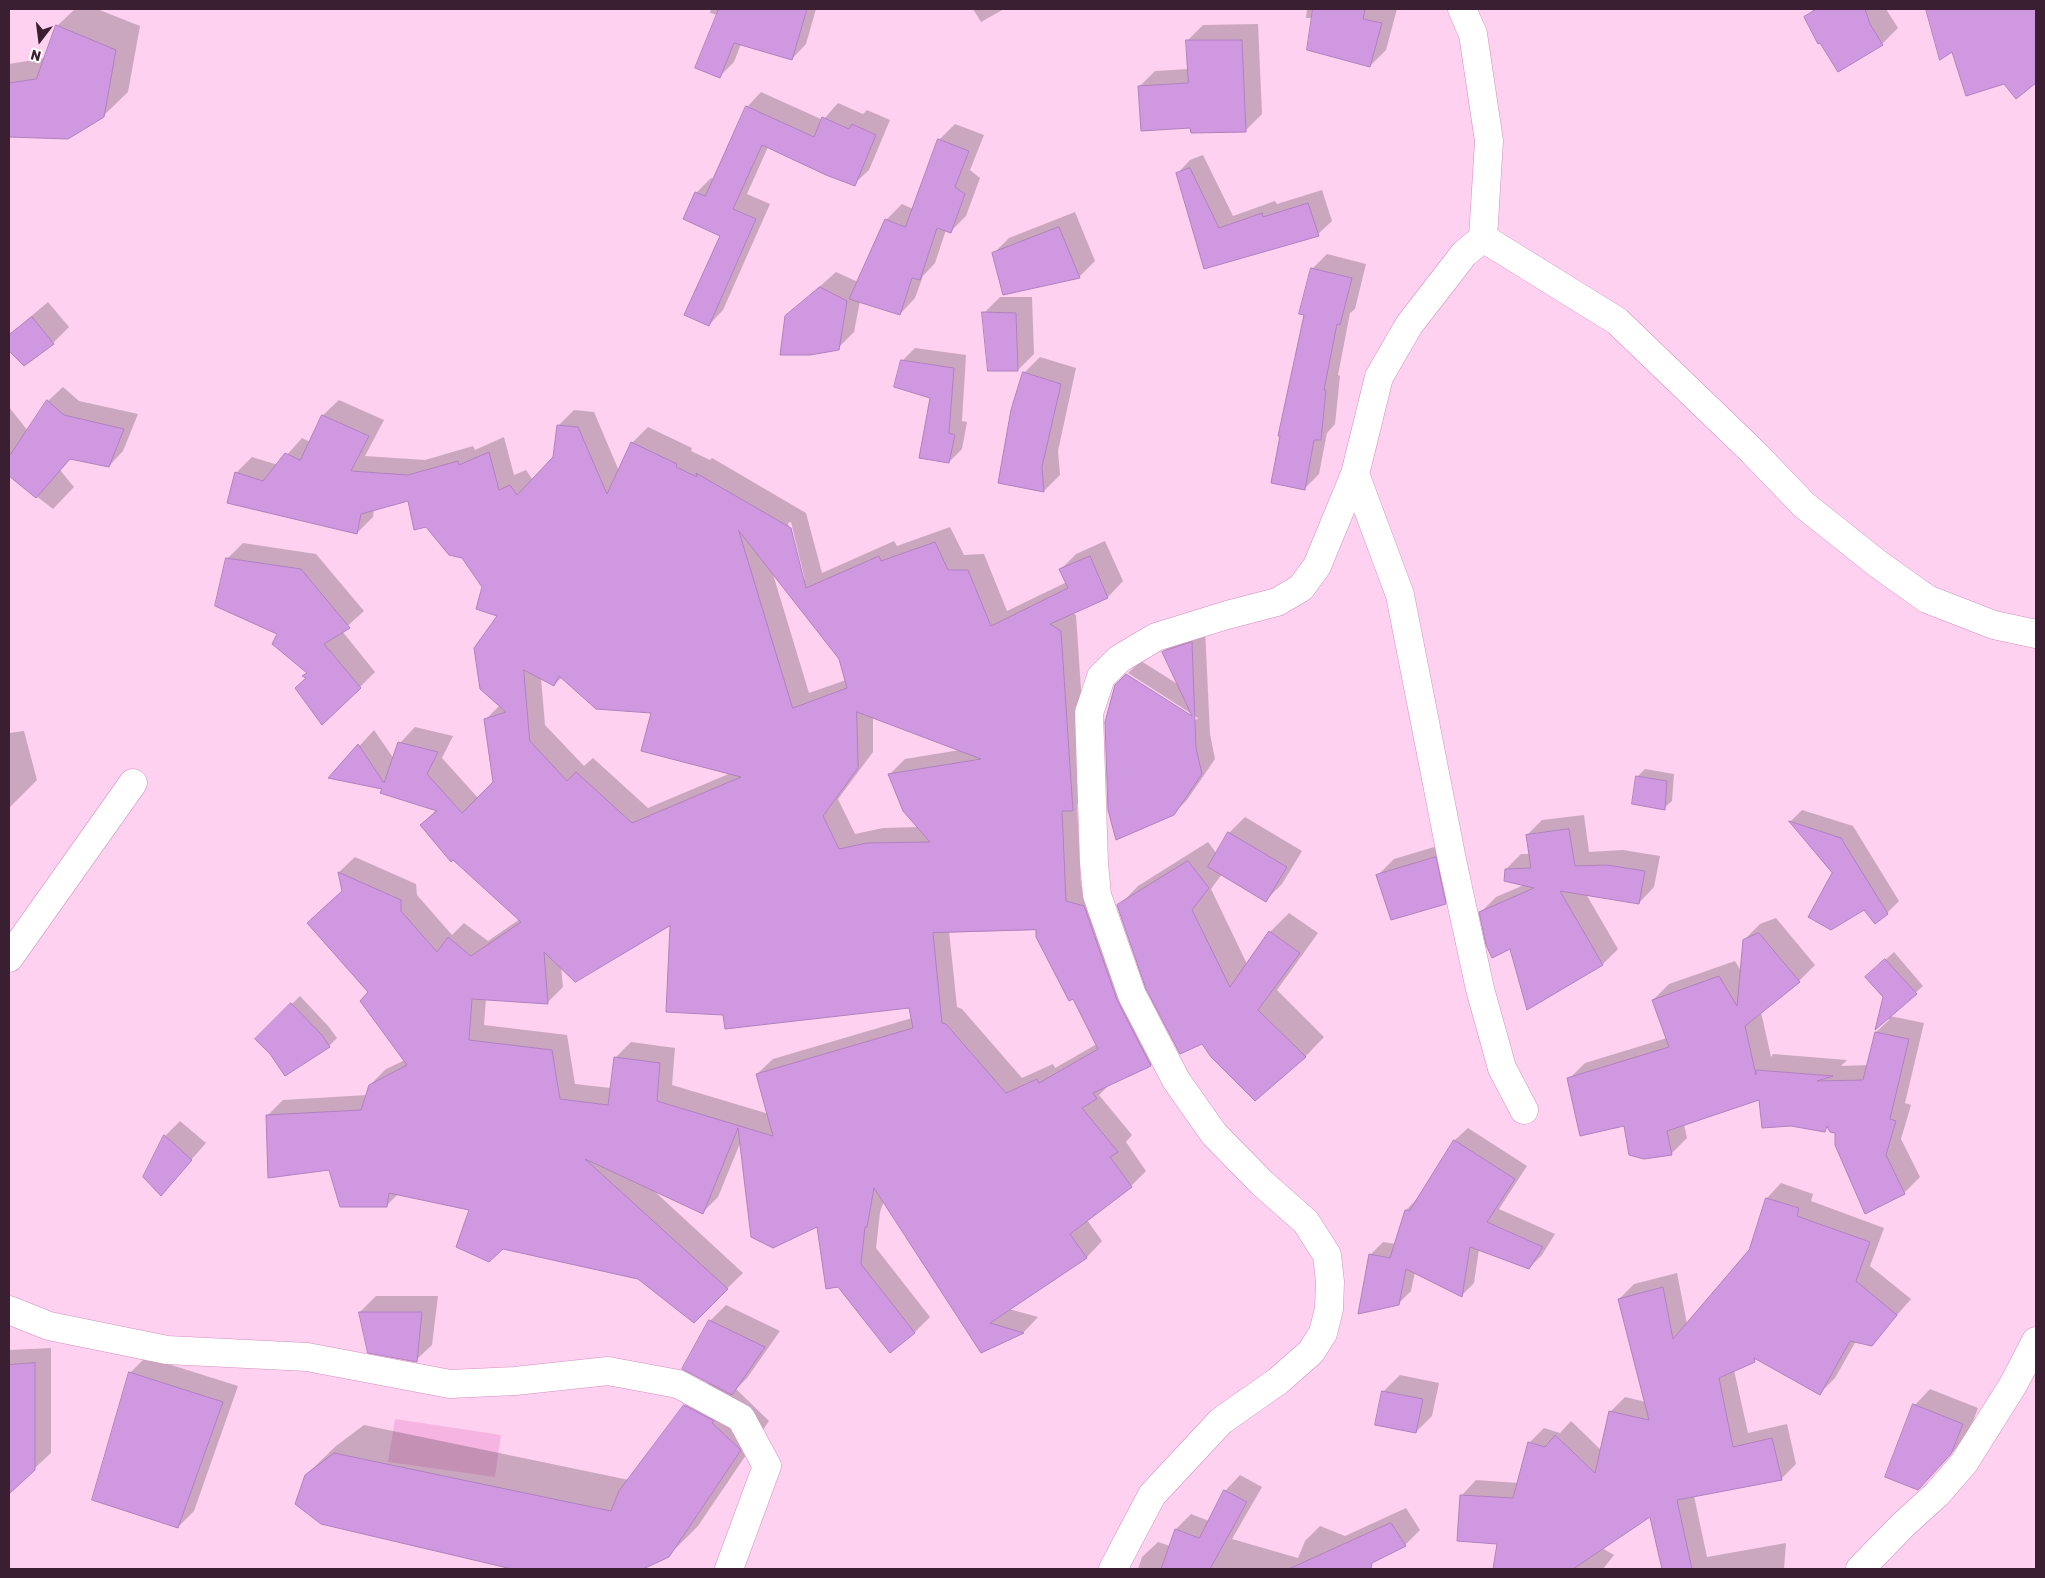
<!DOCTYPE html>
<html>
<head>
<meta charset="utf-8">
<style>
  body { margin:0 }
  #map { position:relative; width:2045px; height:1578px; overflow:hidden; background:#fdd1ef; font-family:Rubik,sans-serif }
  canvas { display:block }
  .frame { position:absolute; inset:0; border:10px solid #3a1f33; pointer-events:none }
  .north { position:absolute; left:15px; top:15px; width:50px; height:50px; -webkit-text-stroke:4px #fff; paint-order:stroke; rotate:195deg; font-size:14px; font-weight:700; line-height:20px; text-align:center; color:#3a1f33 }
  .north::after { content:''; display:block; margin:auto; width:18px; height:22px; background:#3a1f33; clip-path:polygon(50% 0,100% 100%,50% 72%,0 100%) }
</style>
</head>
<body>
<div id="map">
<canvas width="2045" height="1578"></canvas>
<div class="frame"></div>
<div class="north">N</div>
</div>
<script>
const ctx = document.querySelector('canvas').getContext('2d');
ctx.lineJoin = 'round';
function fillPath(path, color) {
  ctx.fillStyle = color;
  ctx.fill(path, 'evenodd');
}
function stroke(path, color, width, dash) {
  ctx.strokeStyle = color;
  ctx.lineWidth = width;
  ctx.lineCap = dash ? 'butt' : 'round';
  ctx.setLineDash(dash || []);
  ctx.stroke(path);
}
const green = new Path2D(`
  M 395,1419 L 501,1435 L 495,1477 L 388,1462 Z`);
const shadow = new Path2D(`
  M 75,9 L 97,9 L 140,26 L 128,92 L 103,116 L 67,138 L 9,136 L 9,64 L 45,58 L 57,26 Z
  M 711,9 L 816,9 L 806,44 L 792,59 L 741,44 L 734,62 L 719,77 L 718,15 L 710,13 Z
  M 973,9 L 1004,9 L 981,22 Z
  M 1307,9 L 1397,9 L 1386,50 L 1370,66 L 1313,18 L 1306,18 Z
  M 1814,9 L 1886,9 L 1898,28 L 1882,44 L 1806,17 Z
  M 1927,9 L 2036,9 L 2036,82 L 2016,97 L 2005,82 L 1953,51 L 1941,58 Z
  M 1258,24 L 1262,114 L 1246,130 L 1192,132 L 1192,127 L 1139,87 L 1155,71 L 1189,69 L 1187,41 L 1203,25 Z
  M 761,92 L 823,120 L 838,103 L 863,114 L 867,110 L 890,120 L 869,170 L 854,184 L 768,147 L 747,194 L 770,204 L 723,310 L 709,325 L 722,235 L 696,193 L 711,178 L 714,179 L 747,107 Z
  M 955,124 L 984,135 L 970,170 L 980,178 L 966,216 L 950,232 L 946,230 L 935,263 L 923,276 L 915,298 L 900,314 L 860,301 L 854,332 L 838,348 L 786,317 L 836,272 L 858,282 L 886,220 L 902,204 L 913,209 L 939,140 Z
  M 1203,155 L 1233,216 L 1275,201 L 1277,204 L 1322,190 L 1332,221 L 1318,234 L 1205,268 L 1177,174 L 1190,160 Z
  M 1075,212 L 1095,261 L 1079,277 L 993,254 L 1009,238 Z
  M 1327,254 L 1366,264 L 1355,309 L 1350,313 L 1338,375 L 1340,376 L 1335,424 L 1327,433 L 1319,474 L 1304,489 L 1305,314 L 1312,269 Z
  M 1000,297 L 1032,297 L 1034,354 L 1018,370 L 984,313 Z
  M 48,302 L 69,327 L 53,343 L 24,364 L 9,349 L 9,335 Z
  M 915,348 L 966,355 L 962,421 L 967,422 L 962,449 L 949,462 L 931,397 L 902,361 Z
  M 1040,357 L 1076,368 L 1058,451 L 1060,475 L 1044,491 L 1024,373 Z
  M 63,387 L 79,401 L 138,414 L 123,451 L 109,466 L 71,458 L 60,470 L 74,487 L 53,509 L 9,475 L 9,407 L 28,431 L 48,401 Z
  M 339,400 L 384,420 L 365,456 L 425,460 L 473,446 L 475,450 L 504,437 L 514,475 L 526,470 L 533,480 L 554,458 L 558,426 L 574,410 L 594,412 L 619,471 L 632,443 L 648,427 L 692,448 L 691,451 L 710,460 L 712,458 L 806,513 L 822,573 L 894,541 L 897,546 L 950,527 L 964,555 L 984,554 L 1007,611 L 1067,582 L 1061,569 L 1076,554 L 1105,541 L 1123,581 L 1108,597 L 1072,613 L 1076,615 L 1088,794 L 1077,804 L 1081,886 L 1100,891 L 1166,1050 L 1151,1065 L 1111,1083 L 1099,1095 L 1132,1135 L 1126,1142 L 1146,1171 L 1131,1186 L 1087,1220 L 1102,1241 L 1087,1257 L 1009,1309 L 1038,1317 L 1024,1332 L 981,1352 L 884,1201 L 880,1212 L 876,1248 L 930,1317 L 914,1333 L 741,1141 L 718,1197 L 702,1213 L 652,1189 L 743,1273 L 694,1321 L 639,1278 L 471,1209 L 398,1194 L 387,1205 L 330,1169 L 267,1116 L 283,1100 L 367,1095 L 370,1085 L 386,1069 L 405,1060 L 369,992 L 343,891 L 339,872 L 355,857 L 416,884 L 417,895 L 452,935 L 464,923 L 488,941 L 520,919 L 421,825 L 436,810 L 383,788 L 330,778 L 374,730 L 394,759 L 400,743 L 415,727 L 453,736 L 442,758 L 479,799 L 494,782 L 485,720 L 500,705 L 499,615 L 483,587 L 462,557 L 409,499 L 374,509 L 373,517 L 357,533 L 236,473 L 252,457 L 278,465 L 302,438 L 310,442 L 323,415 ZM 791,522 L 805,580 L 802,576 L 788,523 ZM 772,571 L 840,659 L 846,680 L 809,693 ZM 562,677 L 653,711 L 731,773 L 648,808 L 593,758 L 584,766 L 545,725 L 541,678 L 554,685 ZM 873,717 L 960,750 L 905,759 L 889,775 L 919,827 L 883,828 L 855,834 L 838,799 L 873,752 ZM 672,924 L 724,1014 L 910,1007 L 912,1018 L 773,1059 L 757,1074 L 769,1114 L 672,1085 L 675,1048 L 631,1042 L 615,1058 L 611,1088 L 575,1084 L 567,1035 L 484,1025 L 486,998 L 547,1003 L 563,987 L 561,967 ZM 1037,929 L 1097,1044 L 1055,1068 L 1053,1064 L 1022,1078 L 962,1009 L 957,1007 L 949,931 Z
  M 243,543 L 316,554 L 364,611 L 342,631 L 375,672 L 360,687 L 307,678 L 308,672 L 227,559 Z
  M 1205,629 L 1210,734 L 1215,759 L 1187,800 L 1173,814 L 1127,675 L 1196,720 L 1198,718 L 1128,673 L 1141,661 L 1179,685 L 1163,652 L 1177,638 Z
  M 24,731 L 37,780 L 9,808 L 9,733 Z
  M 1645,769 L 1674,774 L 1672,801 L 1664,808 L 1638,776 Z
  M 1802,810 L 1853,826 L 1899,901 L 1887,913 L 1834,872 L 1791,821 Z
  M 1584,815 L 1589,852 L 1623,850 L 1660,856 L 1654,887 L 1639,903 L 1586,894 L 1618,949 L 1603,964 L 1528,1008 L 1511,948 L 1481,912 L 1496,897 L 1524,885 L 1506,869 L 1521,854 L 1530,854 L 1527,835 L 1542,820 Z
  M 1245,817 L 1302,851 L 1282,884 L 1266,900 L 1222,874 L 1211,889 L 1247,964 L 1270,932 L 1289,913 L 1318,933 L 1277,990 L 1324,1037 L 1305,1057 L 1119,906 L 1138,886 L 1208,842 L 1217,854 L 1229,833 Z
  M 1451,842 L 1461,887 L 1445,903 L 1378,875 L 1394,859 Z
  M 1776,918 L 1815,965 L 1799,981 L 1761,1012 L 1771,1057 L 1773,1054 L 1847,1060 L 1841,1066 L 1868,1065 L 1876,1032 L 1889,1020 L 1884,997 L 1874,970 L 1894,952 L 1923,986 L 1890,1016 L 1924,1023 L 1905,1103 L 1911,1105 L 1901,1139 L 1920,1177 L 1904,1193 L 1865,1212 L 1836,1132 L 1829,1126 L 1825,1130 L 1760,1099 L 1684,1124 L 1687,1138 L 1671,1154 L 1625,1125 L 1569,1079 L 1585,1063 L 1667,1038 L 1653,1000 L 1669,984 L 1735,961 L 1741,971 L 1744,940 L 1760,924 Z
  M 300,996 L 329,1027 L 337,1038 L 329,1046 L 271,1053 L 257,1039 Z
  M 180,1121 L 206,1143 L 161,1194 L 165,1136 Z
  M 1468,1128 L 1527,1166 L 1499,1209 L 1555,1234 L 1542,1255 L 1529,1268 L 1479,1249 L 1474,1283 L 1461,1296 L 1415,1272 L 1411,1291 L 1398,1304 L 1370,1255 L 1383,1242 L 1396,1244 L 1406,1210 L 1418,1198 L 1455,1140 Z
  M 1781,1183 L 1813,1194 L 1811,1201 L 1884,1228 L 1870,1266 L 1911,1299 L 1871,1345 L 1856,1341 L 1835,1378 L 1820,1393 L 1758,1358 L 1734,1370 L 1748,1433 L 1787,1424 L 1796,1464 L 1781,1479 L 1694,1496 L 1707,1557 L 1786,1543 L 1784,1569 L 1663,1569 L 1650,1511 L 1602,1548 L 1614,1555 L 1603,1569 L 1497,1569 L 1544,1546 L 1462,1495 L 1476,1480 L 1518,1483 L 1529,1443 L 1544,1428 L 1560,1433 L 1571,1421 L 1602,1451 L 1610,1412 L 1625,1397 L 1646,1402 L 1619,1299 L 1634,1284 L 1677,1273 L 1687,1324 L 1750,1250 L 1767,1198 Z
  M 2035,1251 L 2036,1251 L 2036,1325 L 2035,1325 Z
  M 376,1296 L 438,1296 L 432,1345 L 416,1360 L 360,1312 Z
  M 726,1305 L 780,1331 L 747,1378 L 736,1389 L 769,1421 L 698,1526 L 668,1556 L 635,1562 L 628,1569 L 517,1569 L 322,1522 L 306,1475 L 336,1446 L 364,1425 L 629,1480 L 685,1406 L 709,1382 L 710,1321 Z
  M 51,1348 L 51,1453 L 9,1492 L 9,1350 Z
  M 146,1357 L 238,1386 L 194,1511 L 178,1527 L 130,1373 Z
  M 1400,1375 L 1439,1383 L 1432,1416 L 1416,1432 L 1377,1424 L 1384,1391 Z
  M 1930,1389 L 1978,1408 L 1967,1437 L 1934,1472 L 1915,1405 Z
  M 1240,1475 L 1262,1487 L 1232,1539 L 1298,1558 L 1305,1541 L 1320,1526 L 1345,1536 L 1406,1508 L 1420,1530 L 1405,1545 L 1364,1566 L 1363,1569 L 1138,1569 L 1142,1557 L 1158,1542 L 1170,1546 L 1176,1529 L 1191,1514 L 1209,1521 L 1225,1491 Z`);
const building = new Path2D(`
  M 719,9 L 807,9 L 792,60 L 734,43 L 720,78 L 695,68 Z
  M 1313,9 L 1365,9 L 1363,19 L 1382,23 L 1370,67 L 1307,50 Z
  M 1817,9 L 1865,9 L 1870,24 L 1883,45 L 1838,72 L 1820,43 L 1818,44 L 1804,17 Z
  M 1926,9 L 2036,9 L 2036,83 L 2016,99 L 2004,84 L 1966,96 L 1952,52 L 1940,60 Z
  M 56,25 L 116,50 L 104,117 L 68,139 L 9,137 L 9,83 L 36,79 Z
  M 1186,40 L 1242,40 L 1246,132 L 1191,133 L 1190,128 L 1141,131 L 1138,86 L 1188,83 Z
  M 746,106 L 814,137 L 822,117 L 849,129 L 852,124 L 876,135 L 855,186 L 826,175 L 762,145 L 733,209 L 756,219 L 709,326 L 684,315 L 720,236 L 683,219 L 695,192 L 705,196 Z
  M 938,139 L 969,151 L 955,187 L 965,194 L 951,233 L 937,228 L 920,280 L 912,278 L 900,315 L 849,299 L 885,219 L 905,227 Z
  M 1190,168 L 1219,228 L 1262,213 L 1263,217 L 1308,203 L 1319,236 L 1204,269 L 1176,173 Z
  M 1059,227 L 1080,278 L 1003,295 L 992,253 Z
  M 1311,268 L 1352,278 L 1340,325 L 1337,324 L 1324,390 L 1326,390 L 1321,440 L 1314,440 L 1305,490 L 1271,483 L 1280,436 L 1278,436 L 1304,315 L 1299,314 Z
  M 820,287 L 847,301 L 839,350 L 810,355 L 780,355 L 785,316 Z
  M 982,312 L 1016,313 L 1018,371 L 988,371 Z
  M 32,317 L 54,344 L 24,366 L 9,351 L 9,335 Z
  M 901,360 L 954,368 L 949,433 L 955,435 L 949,463 L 919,458 L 930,398 L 894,387 Z
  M 1023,372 L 1061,384 L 1042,467 L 1044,492 L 998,483 L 1011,410 Z
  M 47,400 L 64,415 L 124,429 L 109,467 L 70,459 L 36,498 L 9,476 L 9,457 Z
  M 322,415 L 369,436 L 351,471 L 408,475 L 458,461 L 459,465 L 489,452 L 499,490 L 510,485 L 517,495 L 553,457 L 557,425 L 578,427 L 607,494 L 631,442 L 677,464 L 676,467 L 697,477 L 696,473 L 791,528 L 806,588 L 879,556 L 881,561 L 935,542 L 948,570 L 968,570 L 991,626 L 1068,588 L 1059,569 L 1090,556 L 1108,598 L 1050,624 L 1061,631 L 1073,811 L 1062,811 L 1066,901 L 1084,906 L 1117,1000 L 1151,1066 L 1093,1093 L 1097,1099 L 1082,1108 L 1118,1152 L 1110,1157 L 1132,1187 L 1070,1234 L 1087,1258 L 990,1323 L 1024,1333 L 981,1353 L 874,1188 L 867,1227 L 865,1227 L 861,1264 L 915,1333 L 890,1353 L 838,1287 L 826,1289 L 817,1227 L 773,1248 L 751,1237 L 738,1128 L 703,1214 L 585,1159 L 728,1289 L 694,1323 L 638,1279 L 503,1249 L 489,1262 L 456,1247 L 469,1210 L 389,1193 L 387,1207 L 340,1207 L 329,1170 L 268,1178 L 266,1115 L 361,1110 L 369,1085 L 407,1065 L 360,1001 L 368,992 L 307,923 L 342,891 L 338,872 L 401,900 L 401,911 L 437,952 L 448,937 L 471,956 L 521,922 L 453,860 L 451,862 L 420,825 L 437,811 L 380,793 L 382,789 L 328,778 L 358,744 L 384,783 L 398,742 L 438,752 L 427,774 L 462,813 L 493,782 L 484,719 L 506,712 L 480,689 L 474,648 L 497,616 L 476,609 L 482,587 L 462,558 L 449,555 L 426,527 L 414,530 L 408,501 L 361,514 L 357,534 L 227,503 L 235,472 L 263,481 L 285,453 L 300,460 ZM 739,531 L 839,659 L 847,688 L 793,708 ZM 524,670 L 554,686 L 559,676 L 596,709 L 651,713 L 641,751 L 741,777 L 632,823 L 576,772 L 567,781 L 530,741 ZM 857,712 L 981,759 L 888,774 L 903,811 L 930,842 L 867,843 L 839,849 L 823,816 L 858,768 ZM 670,926 L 666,1012 L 723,1015 L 725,1029 L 909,1008 L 913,1028 L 756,1074 L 773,1136 L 657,1101 L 660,1063 L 614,1057 L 608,1105 L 560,1099 L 552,1050 L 469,1040 L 472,999 L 548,1004 L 544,952 L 575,982 ZM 1036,930 L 1036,937 L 1069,1001 L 1073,999 L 1098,1049 L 1039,1083 L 1037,1079 L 1006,1093 L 946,1024 L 942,1023 L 933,933 Z
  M 226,558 L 301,569 L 350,628 L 324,644 L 361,688 L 322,725 L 295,688 L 306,678 L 302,676 L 307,673 L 272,644 L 277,634 L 215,606 Z
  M 1192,642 L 1196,748 L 1202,774 L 1174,815 L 1116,840 L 1108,810 L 1105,722 L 1115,685 L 1126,674 L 1192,716 L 1162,652 Z
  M 1636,776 L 1667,781 L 1665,810 L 1632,804 Z
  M 1789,821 L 1841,838 L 1888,914 L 1875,924 L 1864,910 L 1831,930 L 1808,917 L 1832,873 Z
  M 1569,829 L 1575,866 L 1607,865 L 1645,871 L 1639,904 L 1560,891 L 1603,965 L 1527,1010 L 1510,949 L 1492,958 L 1486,945 L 1479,912 L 1534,888 L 1504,881 L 1505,869 L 1531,868 L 1526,835 Z
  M 1228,832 L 1287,867 L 1266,902 L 1208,867 Z
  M 1436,857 L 1446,904 L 1391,920 L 1376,875 Z
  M 1188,861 L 1209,888 L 1192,910 L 1230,987 L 1269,931 L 1300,953 L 1258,1010 L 1306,1057 L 1255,1101 L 1211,1057 L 1202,1044 L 1180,1054 L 1146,989 L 1117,905 Z
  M 1759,933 L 1800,982 L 1745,1026 L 1756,1075 L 1756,1070 L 1833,1076 L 1817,1081 L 1863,1080 L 1875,1032 L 1909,1039 L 1890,1119 L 1896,1121 L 1886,1155 L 1905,1194 L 1865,1214 L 1835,1145 L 1835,1133 L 1830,1132 L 1827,1126 L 1825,1132 L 1791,1126 L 1762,1128 L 1759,1100 L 1667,1131 L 1672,1155 L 1644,1159 L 1629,1155 L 1624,1126 L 1580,1136 L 1567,1078 L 1669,1047 L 1652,1000 L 1719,976 L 1737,1006 L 1743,940 Z
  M 1885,959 L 1917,994 L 1875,1030 L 1883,997 L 1865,977 Z
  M 291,1003 L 322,1035 L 330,1047 L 285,1076 L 270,1054 L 255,1039 Z
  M 164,1135 L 192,1160 L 161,1196 L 143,1177 Z
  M 1454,1140 L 1515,1179 L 1487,1222 L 1543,1247 L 1529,1269 L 1470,1247 L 1462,1297 L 1406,1269 L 1399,1305 L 1358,1314 L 1369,1254 L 1390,1258 L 1405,1210 L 1409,1211 Z
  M 1766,1198 L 1799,1208 L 1797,1216 L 1870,1242 L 1856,1281 L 1897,1315 L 1872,1346 L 1850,1341 L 1820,1395 L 1754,1358 L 1755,1362 L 1719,1378 L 1733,1447 L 1772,1438 L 1782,1480 L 1677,1500 L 1692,1569 L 1662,1569 L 1650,1517 L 1573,1569 L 1493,1569 L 1497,1544 L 1457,1541 L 1460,1495 L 1513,1498 L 1528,1442 L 1545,1447 L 1555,1435 L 1595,1473 L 1609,1411 L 1649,1420 L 1618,1299 L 1663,1287 L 1673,1339 L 1749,1250 Z
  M 359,1312 L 422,1312 L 417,1362 L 368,1353 Z
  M 709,1320 L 765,1347 L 732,1395 L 682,1369 Z
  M 35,1363 L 35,1470 L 9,1494 L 9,1365 Z
  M 129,1372 L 223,1402 L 178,1528 L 92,1500 Z
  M 1382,1391 L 1423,1399 L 1416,1433 L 1375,1425 Z
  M 1913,1404 L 1963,1424 L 1951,1454 L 1918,1490 L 1885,1477 Z
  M 684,1405 L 714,1421 L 712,1423 L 741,1450 L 669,1557 L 643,1569 L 512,1569 L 321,1524 L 295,1504 L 305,1475 L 334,1453 L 611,1511 L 619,1491 Z
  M 1224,1490 L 1247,1502 L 1210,1569 L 1161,1569 L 1175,1529 L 1199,1538 Z
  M 1391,1523 L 1406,1546 L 1372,1563 L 1371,1569 L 1289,1569 Z`);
const minor = new Path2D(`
  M 1483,238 L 1617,321 L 1752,451 L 1804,505 L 1878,564 L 1927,599 L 1994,625 L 2036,634
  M 1355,474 L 1400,595 L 1452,860 L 1480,989 L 1502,1068 L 1524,1110
  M 9,958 L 133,783
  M 9,1310 L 49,1326 L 167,1350 L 307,1357 L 450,1384 L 515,1381 L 608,1371 L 678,1384 L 741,1418 L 767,1466 L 729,1569
  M 1113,1569 L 1152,1495 L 1221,1421 L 1278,1381 L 1311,1352 L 1323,1333 L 1329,1309 L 1330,1282 L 1327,1255 L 1306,1222 L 1262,1183 L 1214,1134 L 1176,1080 L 1132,995 L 1097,895 L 1094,863 L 1089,713 L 1101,677 L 1119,659 L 1156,637 L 1227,615 L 1277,602 L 1301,588 L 1317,566 L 1355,474 L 1379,377 L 1409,325 L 1464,254 L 1483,238 L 1489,141 L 1473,34 L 1462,9
  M 1860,1569 L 1904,1524 L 1937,1494 L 1964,1463 L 2013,1385 L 2036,1341`);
fillPath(green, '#f6b4e2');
fillPath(shadow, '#0003');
fillPath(building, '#d198e2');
stroke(building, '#b080be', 1);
stroke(minor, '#d48fbf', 29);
stroke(minor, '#fff', 28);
</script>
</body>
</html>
